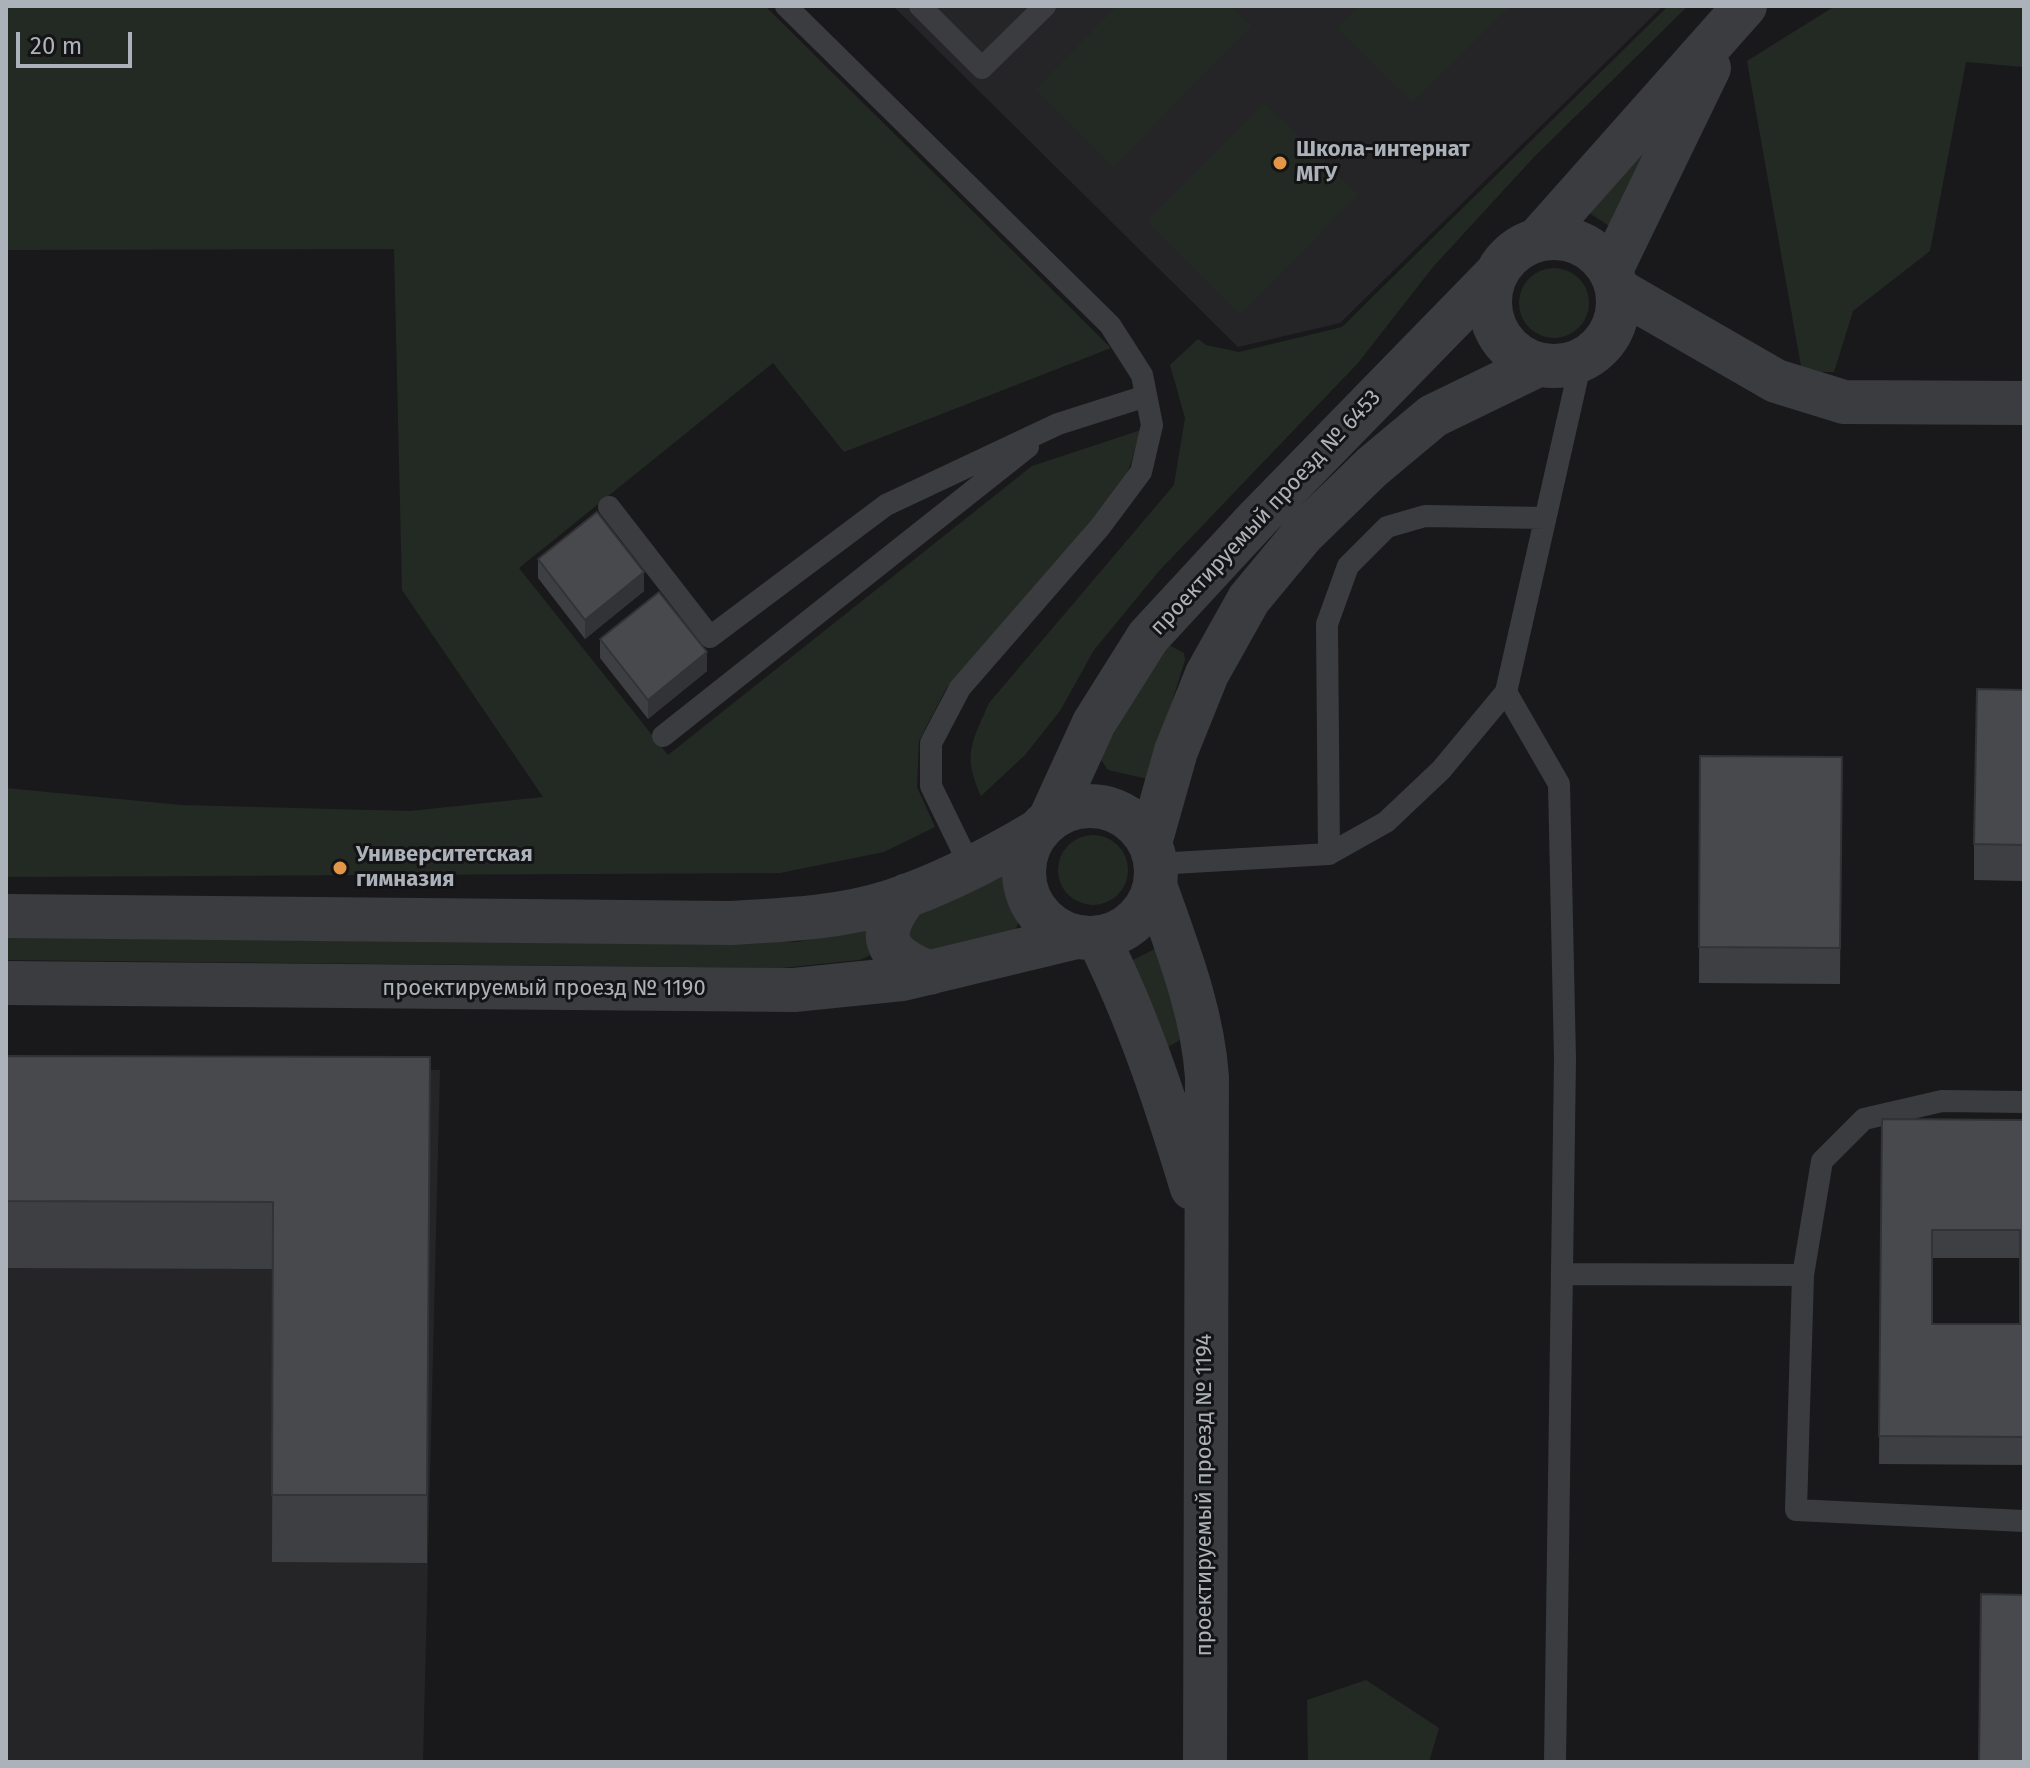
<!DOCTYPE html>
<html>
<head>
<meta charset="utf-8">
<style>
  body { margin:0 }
  #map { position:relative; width:2030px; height:1768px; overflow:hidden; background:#19191b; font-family:"Fira Sans",sans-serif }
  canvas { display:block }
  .frame { position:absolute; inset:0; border:8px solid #acb2b9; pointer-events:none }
  .scale { position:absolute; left:16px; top:32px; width:116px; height:36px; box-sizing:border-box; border:4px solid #acb2b9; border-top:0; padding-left:10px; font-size:24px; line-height:28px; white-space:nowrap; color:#acb2b9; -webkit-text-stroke:6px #141416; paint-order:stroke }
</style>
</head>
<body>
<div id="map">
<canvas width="2030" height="1768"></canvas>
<div class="frame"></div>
<div class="scale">20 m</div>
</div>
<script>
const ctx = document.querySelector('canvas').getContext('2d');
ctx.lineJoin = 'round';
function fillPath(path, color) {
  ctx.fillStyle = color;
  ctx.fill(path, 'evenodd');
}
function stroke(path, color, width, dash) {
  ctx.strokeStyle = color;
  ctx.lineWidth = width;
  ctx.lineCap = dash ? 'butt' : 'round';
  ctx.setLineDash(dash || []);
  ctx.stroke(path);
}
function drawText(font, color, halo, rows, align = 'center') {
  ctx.font = font + ' "Fira Sans",sans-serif';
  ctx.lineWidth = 6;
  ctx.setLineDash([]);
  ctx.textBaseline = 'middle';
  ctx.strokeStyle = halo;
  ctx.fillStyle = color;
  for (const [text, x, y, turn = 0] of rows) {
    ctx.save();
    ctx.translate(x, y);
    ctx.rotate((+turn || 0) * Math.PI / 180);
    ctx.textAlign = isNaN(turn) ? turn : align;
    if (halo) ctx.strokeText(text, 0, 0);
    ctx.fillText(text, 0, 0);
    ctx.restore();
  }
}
const built = new Path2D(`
  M 893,6 L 1663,6 L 1340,323 L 1238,347 Z
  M 6,1070 L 440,1070 L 423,1762 L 6,1762 Z`);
const green = new Path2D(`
  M 6,6 L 765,6 L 1111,348 L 844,452 L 773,363 L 519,568 L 668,755 L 1032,466 L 1141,430 L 1128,472 L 1090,525 L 946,689 L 919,741 L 917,787 L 935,827 L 884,852 L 780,873 L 6,877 L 6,788 L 181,805 L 410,811 L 543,797 L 402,590 L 394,249 L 6,250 Z
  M 1117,6 L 1230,6 L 1251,26 L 1113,167 L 1035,90 Z
  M 1359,6 L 1510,6 L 1413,102 L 1337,28 Z
  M 1668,6 L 1688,6 L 1535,156 L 1433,267 L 1358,363 L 1159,571 L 1094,650 L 1060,711 L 1025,755 L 981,796 C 962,755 972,742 989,703 L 1174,485 L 1185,418 L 1170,365 L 1198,339 L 1206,345 L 1239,352 L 1342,327 Z
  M 1835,6 L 2024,6 L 2024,67 L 1966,62 L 1930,251 L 1853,311 L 1834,372 L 1802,372 L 1747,61 Z
  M 1264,103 L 1358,195 L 1240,314 L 1147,221 Z
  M 1655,141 L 1609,226 L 1588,212 Z
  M1519 303a35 35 0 1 1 70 0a35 35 0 1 1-70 0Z
  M 1169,645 L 1184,653 L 1185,660 L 1148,779 L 1108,770 L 1101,760 L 1105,749 L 1149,669 Z
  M1058 870a35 35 0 1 1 70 0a35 35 0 1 1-70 0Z
  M 998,872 L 1005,878 L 1020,920 L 1015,930 L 948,954 L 909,950 L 910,914 Z
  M 857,930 L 866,930 L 873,948 L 869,956 L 859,960 L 781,968 L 6,960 L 6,935 L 797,942 Z
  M 1155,949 L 1162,950 L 1180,1040 L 1168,1047 L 1129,962 Z
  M 1366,1680 L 1439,1728 L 1429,1762 L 1308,1762 L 1307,1700 Z`);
const lane = new Path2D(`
  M 786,6 L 1110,325 L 1142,375 L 1152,425 L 1141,472 L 1100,527 L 960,688 L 931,743 L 931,786 L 971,868
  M 920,6 L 982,68 L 1045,6
  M 609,507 L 710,637 L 886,505 L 1058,424 L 1146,396
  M 1506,692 L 1559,784 L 1565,1059 L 1555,1762
  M 663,736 L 1028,447
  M 1329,854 L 1327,624 L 1348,566 L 1387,527 L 1425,516 L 1545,518
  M 1156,864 L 1329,854 L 1386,822 L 1441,770 L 1506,692 L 1581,361
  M 2024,1102 L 1942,1101 L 1864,1119 L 1822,1161 L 1803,1275 L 1796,1510 L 2024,1521
  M 1562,1274 L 1803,1275`);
const street = new Path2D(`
  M1490 302a64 64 0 1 1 128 0a64 64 0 1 1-128 0Z
  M 1539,238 L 1745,6
  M 1611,270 L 1709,68
  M 1618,290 L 1776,381 L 1844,402 L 2024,403
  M1024 872a66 66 0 1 1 132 0a66 66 0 1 1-132 0Z
  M 1050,819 L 1094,723 L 1148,637 L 1258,518 L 1495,275
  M 1150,843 L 1176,751 L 1207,674 L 1249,599 L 1303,534 L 1372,467 L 1433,416 L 1538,365
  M 1155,885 C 1177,948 1202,1009 1207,1077 L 1205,1762
  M 907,895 C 875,935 883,955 930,973
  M 6,916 L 731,923 C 783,920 839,918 889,902 C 942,885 991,859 1038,831
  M 1098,938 C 1138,1017 1166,1103 1192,1188
  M 6,983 L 794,990 L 902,979 L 1076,937`);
const wall = new Path2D(`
  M 538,559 L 644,591 L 585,639 L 538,578 Z
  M 600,639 L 707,671 L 648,719 L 600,658 Z
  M 2024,690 L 2024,881 L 1974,880 L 1974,844 Z
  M 1700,756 L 1842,757 L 1840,984 L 1699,983 Z
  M 6,1056 L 430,1057 L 427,1563 L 272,1562 L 273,1269 L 6,1268 Z
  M 1882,1119 L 2024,1120 L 2024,1465 L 1879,1464 ZM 1932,1258 L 2020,1258 L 2020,1324 L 1932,1324 Z`);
const shadedWall = new Path2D(`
  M 644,572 L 644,591 L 585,639 L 585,620 Z
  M 707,652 L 707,671 L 648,719 L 648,700 Z`);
const building = new Path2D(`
  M 597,512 L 644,572 L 585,620 L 538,559 Z
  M 659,592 L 707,652 L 648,700 L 600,639 Z
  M 1977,689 L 2024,690 L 2024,845 L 1974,844 Z
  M 1700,756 L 1842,757 L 1840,948 L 1699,947 Z
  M 6,1056 L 430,1057 L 427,1495 L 272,1495 L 273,1202 L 6,1201 Z
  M 1882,1119 L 2024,1120 L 2024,1437 L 1879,1436 ZM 1932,1230 L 2020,1230 L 2020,1324 L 1932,1324 Z
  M 1981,1594 L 2024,1595 L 2024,1762 L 1979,1762 Z`);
const markers = [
  [1280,163,8,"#e39648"],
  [340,868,8,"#e39648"]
];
const poiNames = [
  ["Школа-интернат",1296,150],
  ["МГУ",1296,175],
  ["Университетская",356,855],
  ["гимназия",356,880]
];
const streetNames = [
  ["проектируемый проезд № 6453",1266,513,-47],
  ["проектируемый проезд № 1190",544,989],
  ["проектируемый проезд № 1194",1205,1495,-90]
];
fillPath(built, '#252527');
fillPath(green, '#232a23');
stroke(lane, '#3a3c3f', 22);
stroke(street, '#3a3c3f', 44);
fillPath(wall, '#3e3f42');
fillPath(shadedWall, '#323336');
fillPath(building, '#48494d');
stroke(building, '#323336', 2);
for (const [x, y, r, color] of markers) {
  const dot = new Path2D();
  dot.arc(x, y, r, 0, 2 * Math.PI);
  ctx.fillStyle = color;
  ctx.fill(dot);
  stroke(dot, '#141416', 3);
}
drawText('bold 22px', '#acb2b9', '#141416', poiNames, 'left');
drawText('22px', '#acb2b9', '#141416', streetNames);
</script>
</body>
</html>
